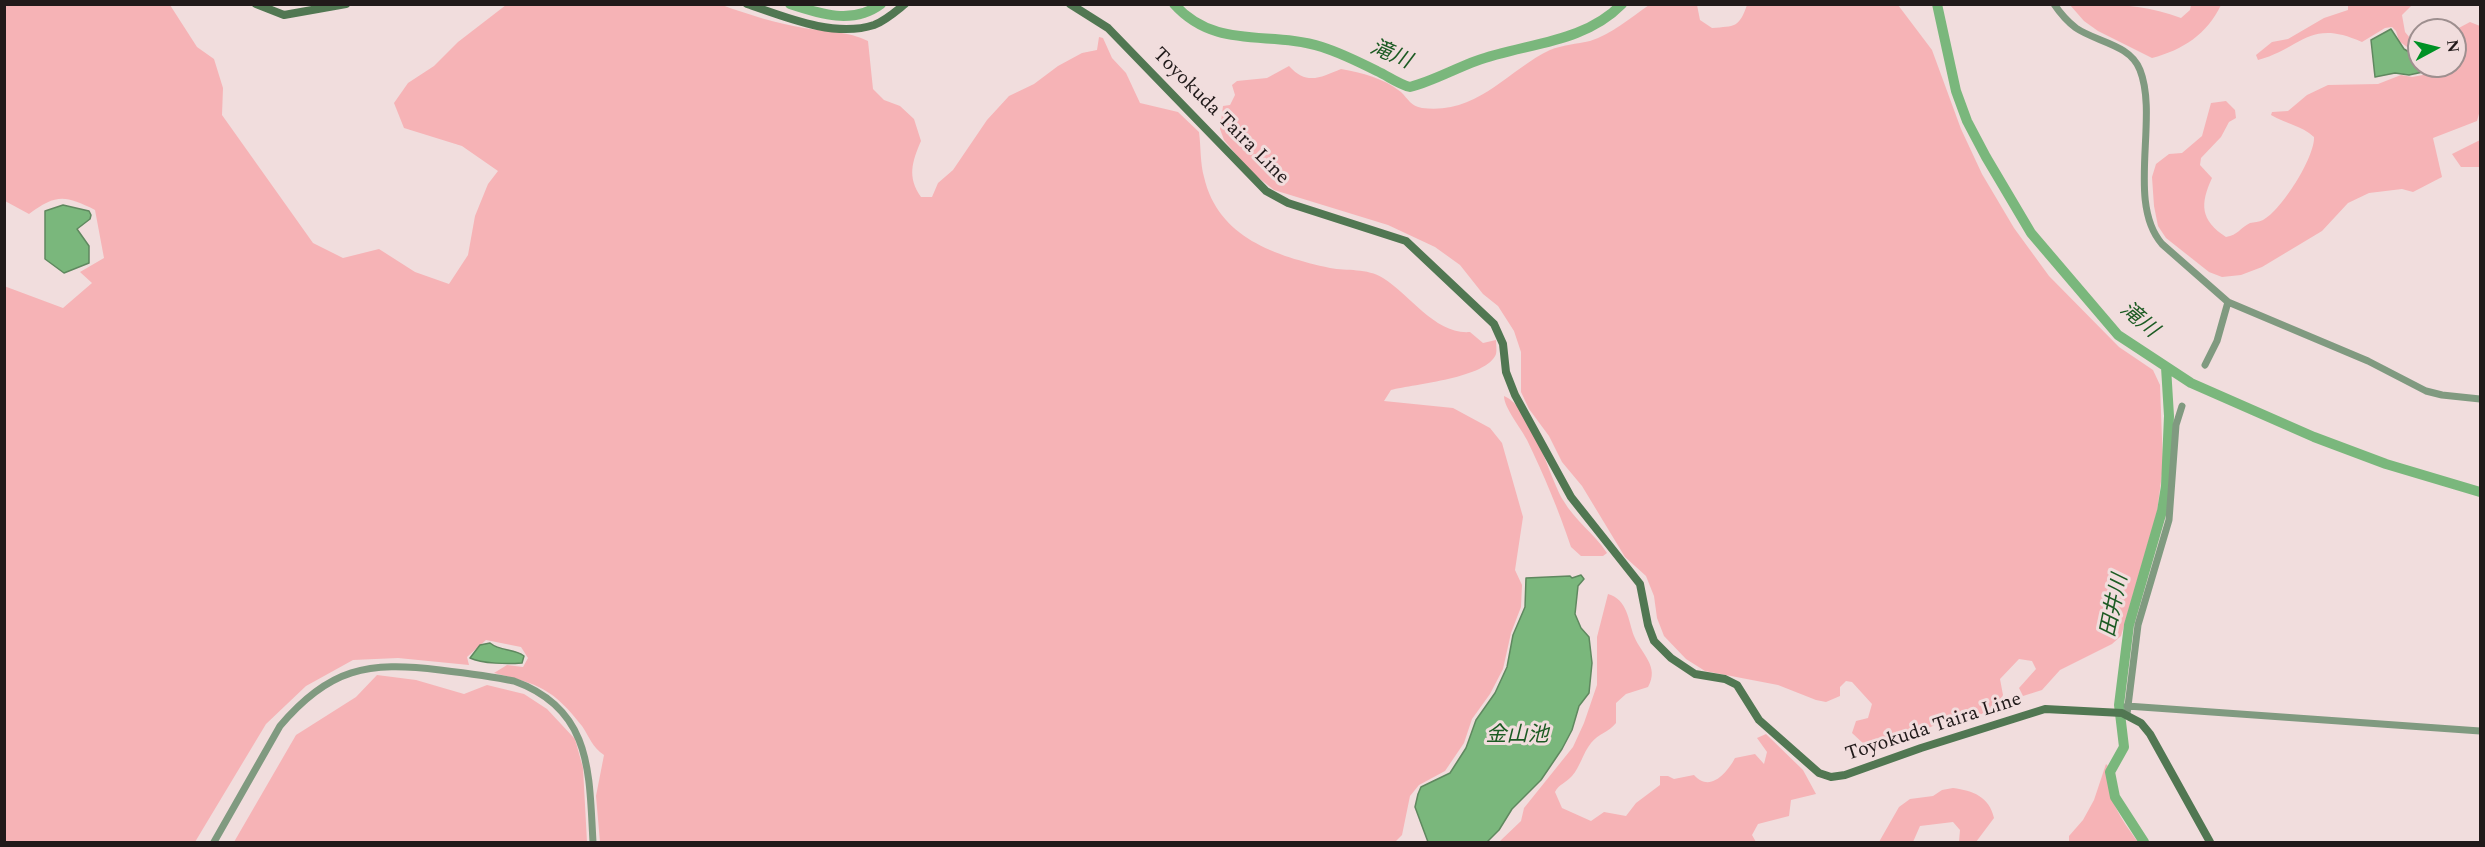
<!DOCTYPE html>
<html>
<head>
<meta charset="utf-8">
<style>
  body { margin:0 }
  #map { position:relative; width:2485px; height:847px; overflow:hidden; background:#f1dddd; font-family:Spectral,serif }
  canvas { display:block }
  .frame { position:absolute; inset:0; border:6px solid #211a1a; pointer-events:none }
  .north { position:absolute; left:2407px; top:18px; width:60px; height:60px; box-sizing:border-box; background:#f1dddd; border:2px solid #9e8f8f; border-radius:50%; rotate:83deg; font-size:16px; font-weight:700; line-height:24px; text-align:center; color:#211a1a }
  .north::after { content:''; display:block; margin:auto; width:21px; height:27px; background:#009125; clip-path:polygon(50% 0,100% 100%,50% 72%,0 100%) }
</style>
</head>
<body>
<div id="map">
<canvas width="2485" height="847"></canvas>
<div class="frame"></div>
<div class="north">N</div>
</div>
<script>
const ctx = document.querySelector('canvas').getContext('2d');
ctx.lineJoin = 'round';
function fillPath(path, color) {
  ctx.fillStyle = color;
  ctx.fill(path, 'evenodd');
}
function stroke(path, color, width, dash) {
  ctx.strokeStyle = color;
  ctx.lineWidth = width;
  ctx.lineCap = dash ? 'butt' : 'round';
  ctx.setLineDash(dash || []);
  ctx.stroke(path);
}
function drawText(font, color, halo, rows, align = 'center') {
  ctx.font = font + ' Spectral,"Noto Sans JP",serif';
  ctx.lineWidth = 6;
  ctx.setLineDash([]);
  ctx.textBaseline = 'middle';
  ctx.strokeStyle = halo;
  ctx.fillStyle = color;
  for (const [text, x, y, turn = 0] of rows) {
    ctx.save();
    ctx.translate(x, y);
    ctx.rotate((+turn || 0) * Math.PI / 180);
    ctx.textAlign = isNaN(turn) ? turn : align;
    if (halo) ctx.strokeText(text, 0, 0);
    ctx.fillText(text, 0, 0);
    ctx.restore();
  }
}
const green = new Path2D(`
  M 5,5 L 170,5 L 197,47 L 214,59 L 223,88 L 222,115 L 313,243 L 343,258 L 379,249 L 415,272 L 449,284 L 468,255 L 475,216 L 488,184 L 498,171 L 462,146 L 404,128 L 394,103 L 408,83 L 434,66 L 458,42 L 506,5 L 722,5 C 749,15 776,23 804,28 C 826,32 848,31 868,41 L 873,89 L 884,100 L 900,106 L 914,119 L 921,141 C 912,162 907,177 921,197 L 932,197 L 938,183 L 953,170 L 987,120 L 1009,96 L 1034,84 L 1058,66 L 1082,53 L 1097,50 L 1099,37 L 1103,38 L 1112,58 L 1126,73 L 1140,103 L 1178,112 L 1199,132 C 1201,147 1200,163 1204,177 C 1218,238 1276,256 1330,268 C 1347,271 1367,268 1383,278 C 1410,295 1436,335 1470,332 L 1483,343 L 1496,340 C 1496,344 1497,350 1496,354 C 1487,378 1415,384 1391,390 L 1384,401 L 1453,408 L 1490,428 L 1502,443 L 1523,517 L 1515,570 L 1522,585 L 1521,607 L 1511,633 L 1503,669 L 1490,694 L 1472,719 L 1464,743 L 1445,771 L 1419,785 L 1410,796 L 1402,835 L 1395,842 L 600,842 L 596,796 L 604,755 C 592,747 590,738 582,726 C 553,689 539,684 494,673 L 507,665 L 523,667 L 528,658 L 521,647 L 486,640 L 467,657 L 469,665 L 398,658 L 353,660 L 306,686 L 266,724 L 195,842 L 5,842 L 4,286 L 63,308 L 92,283 L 80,272 L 104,258 L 95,210 C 65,195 56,194 29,214 L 5,201 Z
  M 1649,5 L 1697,5 L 1700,20 L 1712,28 C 1735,26 1739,28 1747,5 L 1898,5 L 1932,50 L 1961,129 L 1982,174 L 2014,228 L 2049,276 L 2119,347 L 2153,370 L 2160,385 L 2163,466 L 2157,512 L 2121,636 L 2112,644 L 2060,670 L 2042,690 L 2023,696 L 2019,688 L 2036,669 L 2032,661 L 2019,659 L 2000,679 L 2003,695 L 1999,703 L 1980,715 L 1937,724 L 1890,746 L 1865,745 L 1852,733 L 1856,721 L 1868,718 L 1872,704 L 1852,682 L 1846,681 L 1840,687 L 1840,696 L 1826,702 L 1816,700 L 1778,685 L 1705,671 L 1686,659 L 1664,636 L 1657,618 L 1654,596 L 1646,576 L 1625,557 L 1582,486 L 1562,462 L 1549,436 L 1529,409 L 1521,392 L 1521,352 L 1514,331 L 1498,306 L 1483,294 L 1460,265 L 1435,247 L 1388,225 L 1274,190 L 1250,171 L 1224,140 L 1220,129 L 1223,106 L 1230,105 L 1235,95 L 1232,85 L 1237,81 L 1267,78 L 1289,66 C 1307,86 1321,77 1341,69 C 1362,73 1384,78 1401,92 C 1408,99 1411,106 1422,108 C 1478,115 1506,71 1550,50 C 1562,45 1577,44 1590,41 C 1612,34 1630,18 1649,5 Z
  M 2070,5 C 2109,4 2144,4 2181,18 L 2190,10 L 2191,5 L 2221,5 C 2207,34 2183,50 2152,58 L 2098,31 L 2084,21 Z
  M 2348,5 L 2412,5 L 2402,15 L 2405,32 L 2410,38 L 2419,38 L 2419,56 L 2399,41 L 2396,31 L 2392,27 L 2385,28 L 2362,42 C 2309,18 2302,48 2258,60 L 2256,55 L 2272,42 L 2288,39 L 2324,18 L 2348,10 Z
  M 2470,22 L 2480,26 L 2480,110 L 2477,121 L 2433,138 L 2442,177 L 2413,192 L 2402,189 L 2369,193 L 2348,203 L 2322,231 L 2262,267 L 2241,275 L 2222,277 L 2209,272 L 2166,238 L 2158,226 L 2154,206 L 2152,177 L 2156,164 L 2169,154 L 2182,153 L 2202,136 L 2211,103 L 2226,101 L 2235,110 L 2236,118 L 2229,122 L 2221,137 L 2201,158 L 2200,165 L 2212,178 C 2200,204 2200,220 2226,237 C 2238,235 2240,228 2250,223 C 2254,222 2259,222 2263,220 C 2281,211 2315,157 2314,137 C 2301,125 2286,124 2271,115 L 2272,112 L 2288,111 L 2307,95 L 2328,85 L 2378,84 L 2401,75 L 2412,77 L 2434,73 L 2441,66 L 2455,66 L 2455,30 Z
  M 2480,140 L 2480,167 L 2461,167 L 2452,154 Z
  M 1504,396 C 1532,408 1548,474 1563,500 C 1575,521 1594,533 1607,553 L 1603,556 L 1581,556 L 1571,547 C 1559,511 1544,475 1527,440 C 1521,428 1504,408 1504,396 Z
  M 1608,594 C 1628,600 1628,620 1634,636 C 1641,654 1660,666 1648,687 L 1626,694 L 1616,703 L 1616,723 C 1609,732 1598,734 1591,743 C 1583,753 1580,767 1572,776 C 1566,783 1559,784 1555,792 L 1562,808 L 1591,821 L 1604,812 L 1626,816 L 1636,803 L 1660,785 L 1660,776 L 1668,776 L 1674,779 L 1694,775 C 1710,793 1727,773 1735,758 L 1755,754 L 1764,764 L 1767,752 L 1757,738 L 1766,734 L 1803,770 L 1816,794 L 1791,800 L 1789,816 L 1758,824 L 1752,835 L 1756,842 L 1499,842 L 1521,821 L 1524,808 L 1573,747 L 1584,723 L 1597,685 L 1597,637 Z
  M 377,675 L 416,680 L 464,694 L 487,685 L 524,694 L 547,709 L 575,739 L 583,768 L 587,842 L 234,842 L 296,735 L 356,697 Z
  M 2106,764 L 2108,766 C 2105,796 2121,819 2138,842 L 2069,842 L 2069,836 L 2083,820 L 2094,800 Z
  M 1953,788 C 1973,791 1989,796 1994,818 L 1976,842 L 1959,842 L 1960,830 L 1953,822 L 1920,826 L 1913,842 L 1879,842 L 1899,807 L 1910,799 L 1933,796 L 1942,790 Z`);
const water = new Path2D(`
  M 2391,29 L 2404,49 L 2419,58 L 2419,66 L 2439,66 L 2437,69 L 2409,75 L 2395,73 L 2375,77 L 2371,40 Z
  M 63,205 L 89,211 L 91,215 L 90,219 L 77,229 L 89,246 L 89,263 L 64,273 L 45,259 L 45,211 Z
  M 1581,575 L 1584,579 L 1578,586 L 1575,614 L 1581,628 L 1589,637 L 1592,663 L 1589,693 L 1579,706 L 1572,730 L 1562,749 L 1541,780 L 1512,809 L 1499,830 L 1487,842 L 1428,842 L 1415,807 L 1418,794 L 1421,787 L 1450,773 L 1466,748 L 1476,720 L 1495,693 L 1507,667 L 1513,635 L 1525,607 L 1526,578 L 1570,576 L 1572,578 Z
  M 490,643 C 501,652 514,648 524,656 L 522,663 C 509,664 482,664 470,658 L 480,645 Z`);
const river = new Path2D(`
  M 790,4 C 820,14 853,25 881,4
  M 1174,4 C 1216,51 1270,30 1322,47 C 1341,53 1359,62 1377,71 C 1388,76 1398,84 1410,87 C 1433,81 1454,69 1476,61 C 1525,43 1583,44 1622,4
  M 1937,4 L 1956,91 L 1967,121 L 1986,157 L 2031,233 L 2118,335 L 2191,383 L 2314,437 L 2386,464 L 2480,492
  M 2144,842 L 2115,797 L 2110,772 L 2124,747 L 2119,705 L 2129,625 L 2162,511 L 2166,486 L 2169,416 L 2166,367`);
const tertiary = new Path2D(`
  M 2054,4 C 2060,13 2068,22 2076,28 C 2096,42 2130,44 2140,70 C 2159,118 2126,203 2162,244 L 2228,302 L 2368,361 L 2426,391 L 2442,395 L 2480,399
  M 2205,365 L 2217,341 L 2228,302
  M 2127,706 L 2480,731
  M 2127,714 L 2138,625 L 2169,520 L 2176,425 L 2182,406
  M 214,842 L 280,726 C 329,668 368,661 440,670 C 465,673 489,676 514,681 C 592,709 589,772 593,842`);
const secondary = new Path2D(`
  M 256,4 L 284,15 L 346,4
  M 747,4 C 785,17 834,38 874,25 C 885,21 895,12 905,4
  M 1070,4 L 1108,28 L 1266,191 L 1288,203 L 1406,241 L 1494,324 L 1503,344 L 1506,372 L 1515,395 L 1571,497 L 1640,584 L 1648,625 L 1654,641 L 1671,658 L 1695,674 L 1725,679 L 1737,685 L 1759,720 L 1819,773 L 1831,777 L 1845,775 L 1921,748 L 2045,709 L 2122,713 L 2141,723 L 2150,734 L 2210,842`);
const streetNames = [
  ["Toyokuda Taira Line",1220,117,45],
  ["Toyokuda Taira Line",1934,728,-18]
];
const waterNames = [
  ["滝川",1390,56,23],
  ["滝川",2138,321,40],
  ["田井川",2116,606,-78],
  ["金山池",1517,737]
];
fillPath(green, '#f6b3b6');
fillPath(water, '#7ab77c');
stroke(water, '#5f885f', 1.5);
stroke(river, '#7ab77c', 10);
stroke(tertiary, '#809a80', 7);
stroke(secondary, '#517752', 8);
drawText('20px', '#211a1a', '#f1dddd', streetNames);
drawText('italic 21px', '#1c5b23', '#f1dddd', waterNames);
</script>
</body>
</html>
